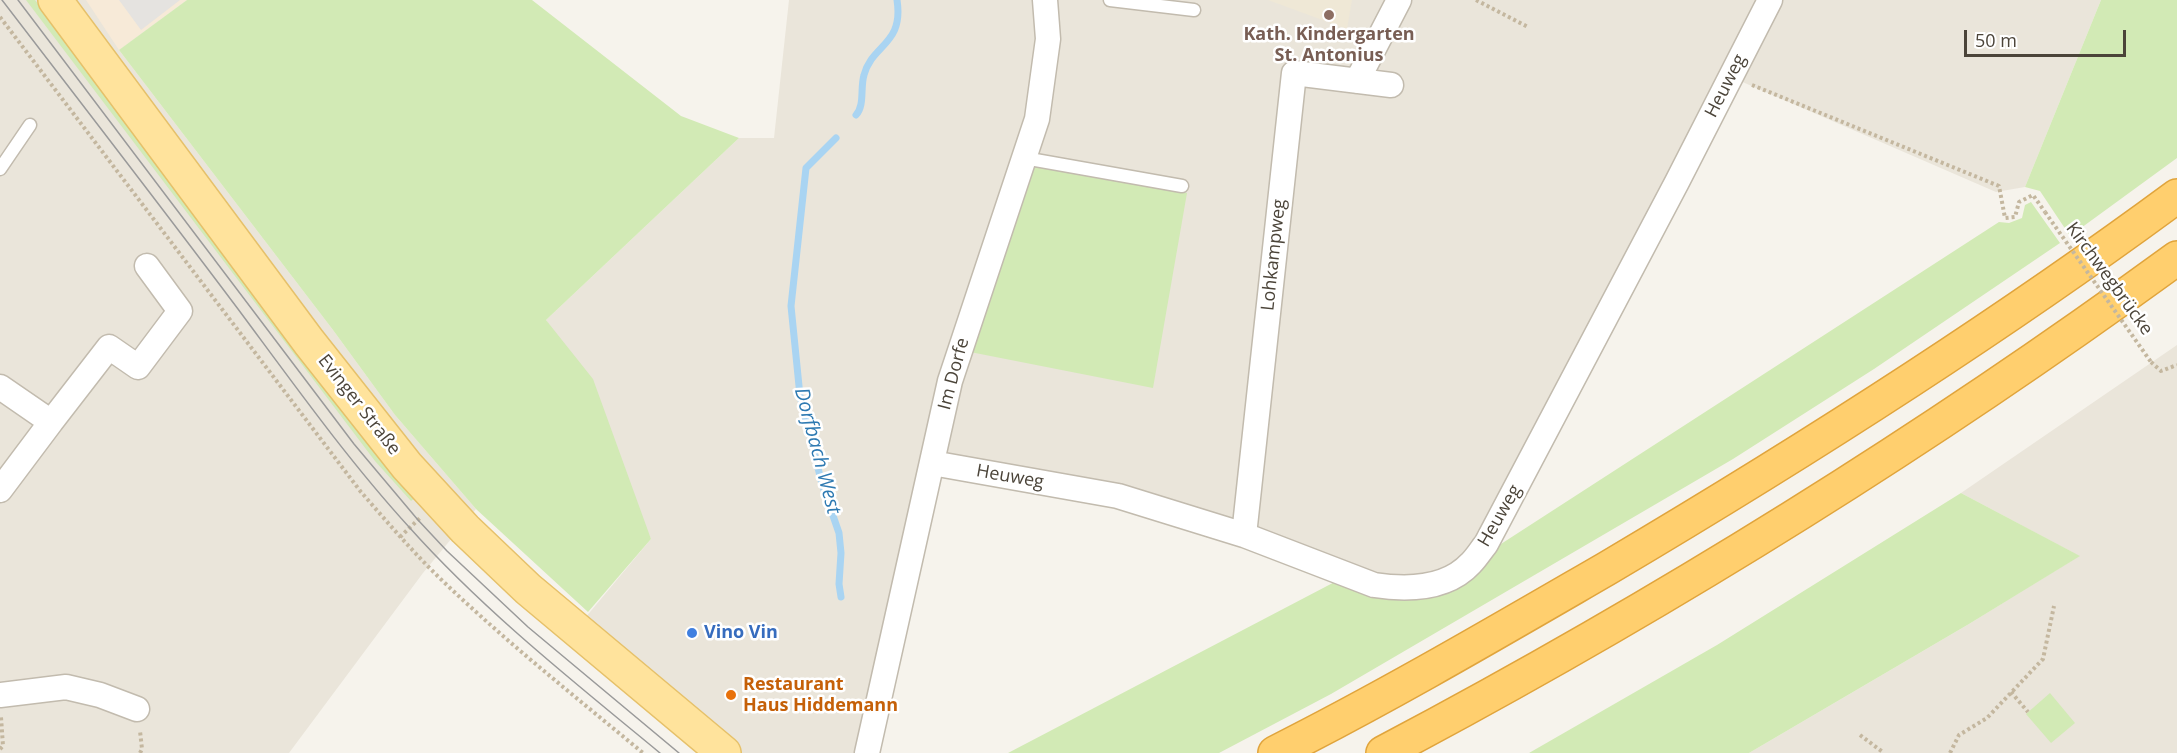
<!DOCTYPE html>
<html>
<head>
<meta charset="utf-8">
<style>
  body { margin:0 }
  #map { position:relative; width:2177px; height:753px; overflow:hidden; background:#f6f3ec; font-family:"Open Sans",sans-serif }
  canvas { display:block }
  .scale { position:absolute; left:1964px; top:30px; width:162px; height:27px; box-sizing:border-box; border:3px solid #4b4439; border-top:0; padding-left:8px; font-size:18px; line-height:21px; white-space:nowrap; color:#4b4439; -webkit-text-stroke:4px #fff; paint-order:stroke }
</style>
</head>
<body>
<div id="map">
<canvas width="2177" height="753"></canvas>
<div class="scale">50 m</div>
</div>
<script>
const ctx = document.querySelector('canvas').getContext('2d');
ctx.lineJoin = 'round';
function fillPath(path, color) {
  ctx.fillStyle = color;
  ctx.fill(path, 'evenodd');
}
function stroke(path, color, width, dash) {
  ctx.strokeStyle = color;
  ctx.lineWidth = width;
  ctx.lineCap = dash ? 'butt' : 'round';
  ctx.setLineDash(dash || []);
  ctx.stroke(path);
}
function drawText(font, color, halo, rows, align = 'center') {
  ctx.font = font + ' "Open Sans",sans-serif';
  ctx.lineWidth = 5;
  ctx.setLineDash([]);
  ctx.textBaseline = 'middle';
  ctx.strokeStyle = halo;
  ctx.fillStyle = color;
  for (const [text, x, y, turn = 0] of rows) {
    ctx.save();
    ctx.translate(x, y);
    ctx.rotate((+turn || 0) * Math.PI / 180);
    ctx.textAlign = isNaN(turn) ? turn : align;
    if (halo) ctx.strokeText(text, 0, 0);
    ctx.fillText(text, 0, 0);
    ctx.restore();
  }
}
const residential = new Path2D(`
  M 0,0 L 187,0 L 119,50 L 333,330 L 395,415 L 476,509 L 423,573 L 289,753 L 0,753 Z
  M 789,0 L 2101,0 L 2025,187 L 1996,192 L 1731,77 L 1486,544 L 1422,587 L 1244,535 L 932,463 L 859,753 L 742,753 L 580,624 L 651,539 L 546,320 L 739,138 L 774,138 Z
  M 2177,345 L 2177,753 L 1749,753 L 1969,624 L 2079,556 L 1961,493 Z`);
const commercial = new Path2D(`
  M 86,0 L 187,0 L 119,50 Z`);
const education = new Path2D(`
  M 1268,0 L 1352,0 L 1347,29 Z`);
const green = new Path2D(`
  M 26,0 L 35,0 L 416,497 L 411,501 L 375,461 Z
  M 187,0 L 532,0 L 681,116 L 739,138 L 546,320 L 593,379 L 651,539 L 588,612 L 476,509 L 395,415 L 333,330 L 119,50 Z
  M 2101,0 L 2177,0 L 2177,158 L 2070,236 L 2040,191 L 2025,187 Z
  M 1024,158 L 1187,193 L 1153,388 L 960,350 Z
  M 2031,202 L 2060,243 L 1874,369 L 1733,459 L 1331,694 L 1219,753 L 1008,753 L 1348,575 L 1374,585 L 1470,564 L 1999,222 L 2009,223 L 2022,218 L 2025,205 Z
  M 1961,493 L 2080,556 L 1969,624 L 1749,753 L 1529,753 L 1717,645 Z
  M 2050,693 L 2075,723 L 2051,743 L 2026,714 Z`);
const parking = new Path2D(`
  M 119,0 L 180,0 L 141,30 Z`);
const stream = new Path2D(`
  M 856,115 C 865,105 860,88 864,75 C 872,44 904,45 897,0
  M 836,138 L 806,168 L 791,306 L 800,396 L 822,484 L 839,533 L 841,553 L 839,584 L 841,597`);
const path = new Path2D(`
  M 1476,0 L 1528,27
  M 0,17 L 361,492 C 389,524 417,557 448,586 C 510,645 577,698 643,753
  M 1752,85 L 1999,186 L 2005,218 L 2015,217 L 2019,202 L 2033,195 L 2045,212
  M 2151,362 L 2161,371 L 2177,365
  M 400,537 L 421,517
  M 2011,692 L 2028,712
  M 1860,735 L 1884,753
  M 0,749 L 3,746 L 1,717
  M 140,753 L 142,749 L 140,731
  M 1950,753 L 1959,735 L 1987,718 L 2043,659 L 2054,606`);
const service = new Path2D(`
  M 1110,0 L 1194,10
  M 1024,158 L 1182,186
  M 0,169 L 30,125`);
const minor = new Path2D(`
  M 1357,81 L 1399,0
  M 0,387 L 51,422 L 0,490
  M 51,422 L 109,347 L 138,367 L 180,311 L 147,266
  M 932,463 L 1118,496 L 1244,535 L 1374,585 C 1407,590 1447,589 1471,563 C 1477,557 1481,550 1486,544 L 1677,182 L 1770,0
  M 1244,535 L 1294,73 L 1391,85
  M 0,695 L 66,687 L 100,695 L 137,709
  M 867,753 L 950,381 L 1037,119 L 1048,39 L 1045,0`);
const primary = new Path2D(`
  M 55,0 L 309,342 L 407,466 L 465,529 L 528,589 L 724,753`);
const motorway = new Path2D(`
  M 1275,753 C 1388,696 1497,632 1606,569 C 1802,453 1994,331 2177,196
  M 1383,753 C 1657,608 1926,441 2177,258`);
const tram = new Path2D(`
  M 2,0 C 81,103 160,205 238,309 C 293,383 347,459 409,527 C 484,611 574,682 660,753
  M 18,0 L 354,444 L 418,520 L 447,551 L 528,627 L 679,753`);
const pathBridge = new Path2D(`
  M 2045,212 L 2151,362`);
const markers = [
  [1329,15,6,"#8d6e63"],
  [692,633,6,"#3f7fe0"],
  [731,695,6,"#e8710a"]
];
const educationNames = [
  ["Kath. Kindergarten",1329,35],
  ["St. Antonius",1329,56]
];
const streetNames = [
  ["Heuweg",1726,86,-63],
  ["Lohkampweg",1274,255,-84],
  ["Kirchwegbrücke",2109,279,54],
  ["Im Dorfe",954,374,-75],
  ["Evinger Straße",359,405,52],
  ["Heuweg",1010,477,10],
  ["Heuweg",1500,516,-60]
];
const shopNames = [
  ["Vino Vin",704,633]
];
const foodNames = [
  ["Restaurant",743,685],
  ["Haus Hiddemann",743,706]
];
const waterNames = [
  ["Dorfbach West",817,451,75]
];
fillPath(residential, '#eae5da');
fillPath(commercial, '#f7ead8');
fillPath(education, '#efe8d6');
fillPath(green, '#d2eab5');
fillPath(parking, '#e5e3e0');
stroke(stream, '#a9d4f2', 7);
stroke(service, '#c2bbae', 15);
stroke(minor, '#c2bbae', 27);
stroke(primary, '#e6c16a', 36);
stroke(motorway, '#e0a43c', 36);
stroke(path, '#c4b79f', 4, [3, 3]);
stroke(service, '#fff', 12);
stroke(minor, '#fff', 24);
stroke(primary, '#ffe39c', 33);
stroke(motorway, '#ffcf6e', 33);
stroke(tram, '#9a9a9a', 1.5);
stroke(pathBridge, '#c4b79f', 4, [3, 3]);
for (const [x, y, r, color] of markers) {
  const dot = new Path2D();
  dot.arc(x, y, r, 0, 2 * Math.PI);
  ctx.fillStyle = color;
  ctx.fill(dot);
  stroke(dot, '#fff', 2);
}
drawText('bold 18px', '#785e54', '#fff', educationNames);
drawText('18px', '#4b4439', '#fff', streetNames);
drawText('bold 18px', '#366cbe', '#fff', shopNames, 'left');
drawText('bold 18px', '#c56008', '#fff', foodNames, 'left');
drawText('italic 20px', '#2e7ab2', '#fff', waterNames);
</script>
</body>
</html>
